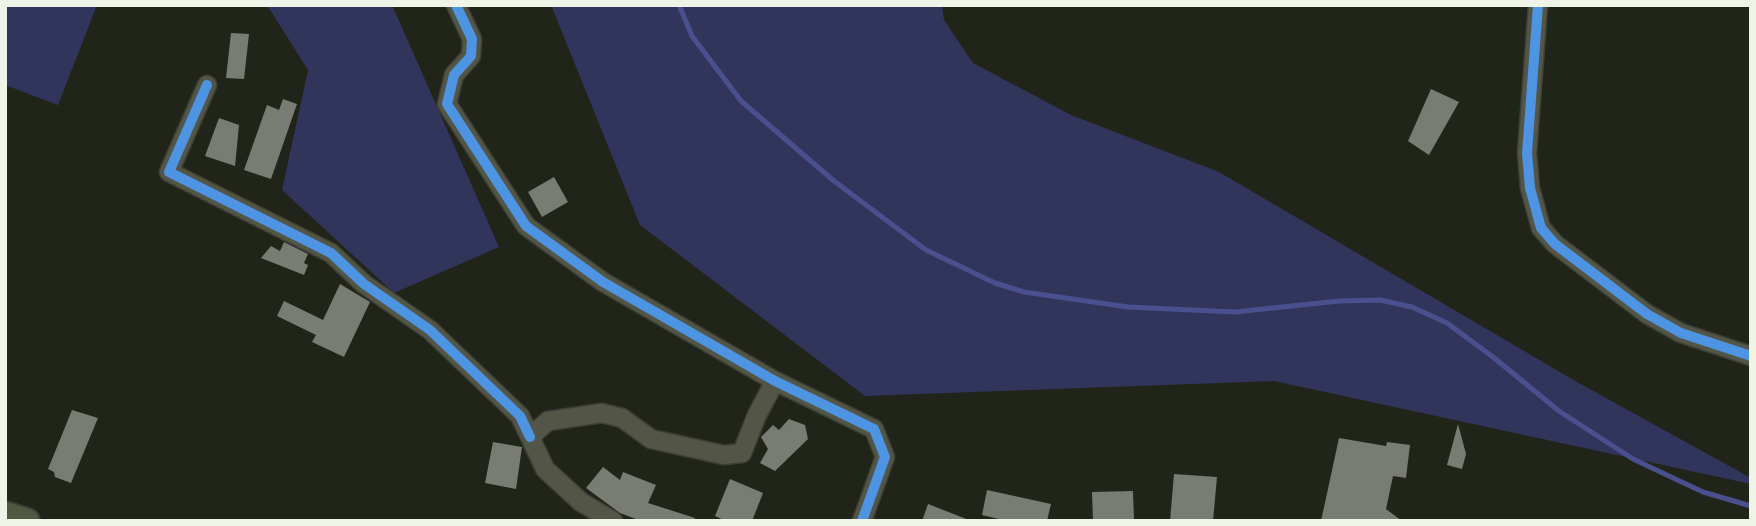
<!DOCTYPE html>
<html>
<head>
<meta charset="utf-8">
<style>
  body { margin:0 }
  #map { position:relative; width:1756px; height:526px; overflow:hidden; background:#212419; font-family:"Roboto Serif",serif }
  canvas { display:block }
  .frame { position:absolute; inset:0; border:7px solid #f0f3e7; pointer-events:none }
</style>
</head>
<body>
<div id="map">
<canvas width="1756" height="526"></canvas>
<div class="frame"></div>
</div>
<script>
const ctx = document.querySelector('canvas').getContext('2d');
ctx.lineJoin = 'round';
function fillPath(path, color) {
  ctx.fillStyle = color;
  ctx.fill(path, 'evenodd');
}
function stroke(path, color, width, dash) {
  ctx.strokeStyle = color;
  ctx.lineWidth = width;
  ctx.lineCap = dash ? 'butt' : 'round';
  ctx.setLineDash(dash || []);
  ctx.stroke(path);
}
const green = new Path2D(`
  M 5,5 L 97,5 L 58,105 L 5,85 Z
  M 267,5 L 392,5 L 499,247 L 394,293 L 282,190 L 308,70 Z
  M 551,5 L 942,5 L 944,20 L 973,63 L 1071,115 L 1219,172 L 1577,382 L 1751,478 L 1751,484 L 1274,381 L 865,396 L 640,225 Z`);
const stream = new Path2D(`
  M 679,5 L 692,36 L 741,101 L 834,181 L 926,250 L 995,283 L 1024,292 L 1128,307 L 1235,312 L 1339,301 L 1380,300 L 1412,307 L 1447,323 L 1493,357 L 1559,411 L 1633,459 L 1703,492 L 1751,506`);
const building = new Path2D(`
  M 231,33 L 249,34 L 244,79 L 226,78 Z
  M 1431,89 L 1459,102 L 1429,155 L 1408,141 Z
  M 283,99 L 297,104 L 271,179 L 244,170 L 267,105 L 279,110 Z
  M 219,118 L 239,125 L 235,166 L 205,156 Z
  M 554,177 L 568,202 L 542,217 L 528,192 Z
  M 284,242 L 308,254 L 304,263 L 308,265 L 304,275 L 261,258 L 271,246 L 280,251 Z
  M 340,284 L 370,302 L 344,357 L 312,342 L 316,335 L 277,316 L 284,301 L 323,320 Z
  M 72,410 L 98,418 L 71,483 L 55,477 L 54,472 L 48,469 Z
  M 789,419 L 805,425 L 808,439 L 775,471 L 760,463 L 768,449 L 761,437 L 773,425 L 779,430 Z
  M 1458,424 L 1466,454 L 1462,469 L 1447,465 Z
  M 1339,438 L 1386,446 L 1387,442 L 1410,445 L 1406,478 L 1393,476 L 1386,509 L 1402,521 L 1321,521 Z
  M 493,442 L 522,447 L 516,489 L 485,483 Z
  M 603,467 L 620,480 L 623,472 L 656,485 L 648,503 L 695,518 L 694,521 L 641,521 L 620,513 L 586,488 Z
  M 1174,474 L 1217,477 L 1213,521 L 1170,521 Z
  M 730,479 L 763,493 L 752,521 L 726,521 L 715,516 Z
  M 987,490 L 1051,504 L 1047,521 L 1007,521 L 982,515 Z
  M 1133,491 L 1134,521 L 1093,521 L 1092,492 Z
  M 928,504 L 969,520 L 969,521 L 922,521 Z`);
const minor = new Path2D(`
  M 456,5 L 472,39 L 471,56 L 454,75 L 447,104 L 526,226 L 603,282 L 775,381 L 874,429 L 885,457 L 862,521
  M 1538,5 L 1527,153 L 1530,188 L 1541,228 L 1555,244 L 1647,314 L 1681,333 L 1751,356
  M 207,85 L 169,172 L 331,253 L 364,284 L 430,330 L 520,416 L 530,437
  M 613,521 L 581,502 L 545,469 L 530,437 L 548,421 L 602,413 L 622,418 L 651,439 L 724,455 L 742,453 L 757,415 L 775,381`);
const secondary = new Path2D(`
  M 5,514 L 27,521`);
const cycleway = new Path2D(`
  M 456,5 L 472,39 L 471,56 L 454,75 L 447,104 L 526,226 L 603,282 L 775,381 L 874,429 L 885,457 L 862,521
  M 1538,5 L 1527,153 L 1530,188 L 1541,228 L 1555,244 L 1647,314 L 1681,333 L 1751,356
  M 207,85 L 169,172 L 331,253 L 364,284 L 430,330 L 520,416 L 530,437`);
fillPath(green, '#31355c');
stroke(stream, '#4a508d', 5);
fillPath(building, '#797c72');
stroke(minor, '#3d4037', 21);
stroke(secondary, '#3d4037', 28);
stroke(minor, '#535646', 18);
stroke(secondary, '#525741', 24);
stroke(cycleway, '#4d94e3', 10);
</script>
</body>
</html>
